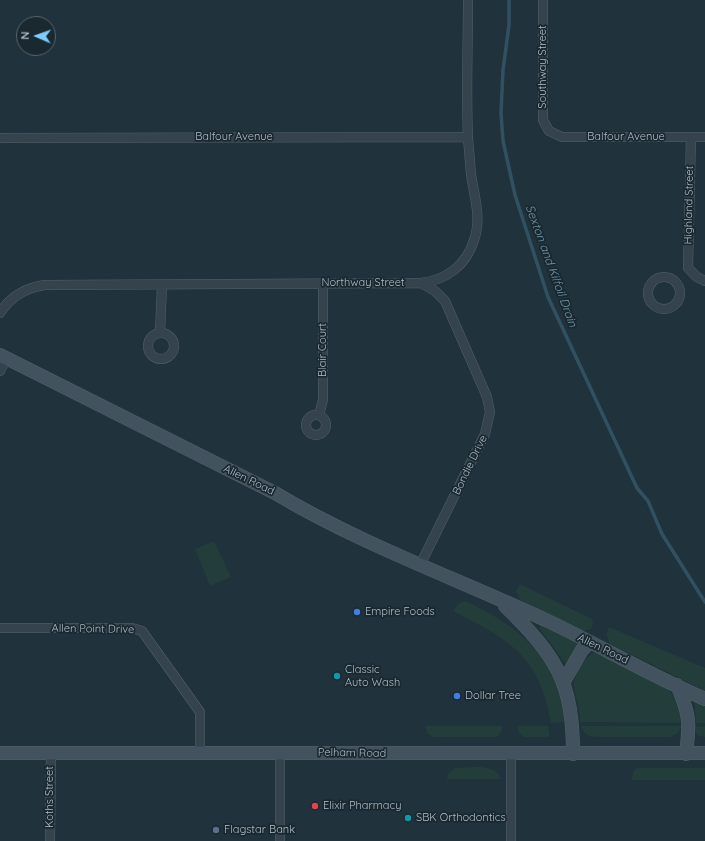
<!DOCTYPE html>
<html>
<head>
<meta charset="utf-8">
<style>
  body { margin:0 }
  #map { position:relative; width:705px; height:841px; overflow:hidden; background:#20323c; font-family:Quicksand,sans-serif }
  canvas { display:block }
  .north { position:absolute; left:16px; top:16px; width:40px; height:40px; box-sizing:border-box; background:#1a2830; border:1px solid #56646d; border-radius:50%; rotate:272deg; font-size:11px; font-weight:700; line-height:16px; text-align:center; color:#afbec8 }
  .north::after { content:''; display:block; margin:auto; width:14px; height:18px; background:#7eccff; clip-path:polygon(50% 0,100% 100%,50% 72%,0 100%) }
</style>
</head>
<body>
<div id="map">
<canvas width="705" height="841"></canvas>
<div class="north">N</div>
</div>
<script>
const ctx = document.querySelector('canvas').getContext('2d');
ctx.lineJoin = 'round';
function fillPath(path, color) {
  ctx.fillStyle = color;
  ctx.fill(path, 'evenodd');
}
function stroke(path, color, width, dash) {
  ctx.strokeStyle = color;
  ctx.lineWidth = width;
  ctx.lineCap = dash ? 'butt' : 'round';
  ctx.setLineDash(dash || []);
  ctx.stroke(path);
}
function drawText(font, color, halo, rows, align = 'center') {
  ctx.font = font + ' Quicksand,sans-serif';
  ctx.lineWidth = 3.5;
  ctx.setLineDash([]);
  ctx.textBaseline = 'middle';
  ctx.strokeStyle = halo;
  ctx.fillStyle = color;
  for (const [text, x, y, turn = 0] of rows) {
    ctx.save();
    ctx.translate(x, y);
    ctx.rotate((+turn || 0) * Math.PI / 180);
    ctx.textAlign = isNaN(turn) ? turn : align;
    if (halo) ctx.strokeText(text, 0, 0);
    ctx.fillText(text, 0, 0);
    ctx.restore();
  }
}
const green = new Path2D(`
  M 214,541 L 231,577 L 210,586 L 195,549 Z
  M 520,584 L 592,619 L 593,623 L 591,629 L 583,631 L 520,600 L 516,591 Z
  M 465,601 C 515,623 566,662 564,722 L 551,723 C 540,656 509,640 453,611 L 458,604 Z
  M 541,625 L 577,642 L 577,646 L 568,663 L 565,663 L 539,628 Z
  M 609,627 L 705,668 L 705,691 L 610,644 L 606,634 Z
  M 596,652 L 660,683 C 675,694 680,705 682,723 L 580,722 C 580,709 575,697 574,685 C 574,674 586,654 596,652 Z
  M 694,700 L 705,705 L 705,723 L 696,723 Z
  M 425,726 L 502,726 C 502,731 500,735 496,737 L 434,737 L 428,734 Z
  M 517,726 L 548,726 L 550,737 L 524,737 L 519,733 Z
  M 581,726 L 682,726 L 678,733 L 670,737 L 598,737 C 589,737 583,734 581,726 Z
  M 705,726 L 705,737 C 698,737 695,734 695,727 Z
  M 455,768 C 469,768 495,762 501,779 L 447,779 L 448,774 Z
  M 637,768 L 705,768 L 705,780 L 632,780 L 633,772 Z`);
const stream = new Path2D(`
  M 509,0 L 509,25 L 503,70 L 501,113 L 503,141 L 515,195 L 548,297 L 637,488 L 648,501 L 662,534 L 705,602`);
const street = new Path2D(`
  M 543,0 L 543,120 L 549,131 L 562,137 L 705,137
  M 691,137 L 688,268 L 697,277 L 705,281
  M 0,138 L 468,137
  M648 293a16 16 0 1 1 32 0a16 16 0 1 1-32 0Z
  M 0,313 C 10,297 26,288 44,285 L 421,283 C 446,280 466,266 474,240 C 482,218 474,196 471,174 C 470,162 469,150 468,138 C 466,92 468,46 468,0
  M148 346a13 13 0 1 1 26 0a13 13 0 1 1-26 0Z
  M 160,333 L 162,285
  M 0,371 L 6,359
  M306 425a10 10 0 1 1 20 0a10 10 0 1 1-20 0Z
  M 319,415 L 323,400 L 323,284
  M 420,565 L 485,434 L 490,412 L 487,397 L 445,301 L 435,291 L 421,283
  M 0,628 L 132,628 L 142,631 L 200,712 L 200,753
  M 50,841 L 51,753
  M 280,841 L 280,753
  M 511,841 L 511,754`);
const secondary = new Path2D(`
  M 0,355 L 275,493 C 362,545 458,579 550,622 C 602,647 652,676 705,699
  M 505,606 C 556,656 573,681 573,754
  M 563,683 L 582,650 L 590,642
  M 677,685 C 690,715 690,722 686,754
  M 0,753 L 705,753`);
const markers = [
  [357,612,4,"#3f7fe0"],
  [337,676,4,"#0f9aa8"],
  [457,696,4,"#3f7fe0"],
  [315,806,4,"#e0444e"],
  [408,818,4,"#0f9aa8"],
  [216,830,4,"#5c6f8a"]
];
const streetNames = [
  ["Southway Street",543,67,-90],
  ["Balfour Avenue",234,137],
  ["Balfour Avenue",626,137],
  ["Highland Street",689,205,-89],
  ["Northway Street",363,283],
  ["Blair Court",323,350,-90],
  ["Bondie Drive",470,465,-64],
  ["Allen Road",249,480,26],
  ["Allen Point Drive",93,629,1],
  ["Allen Road",603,649,26],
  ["Pelham Road",352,753,1],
  ["Koths Street",50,797,-90]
];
const poiNames = [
  ["Empire Foods",365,612],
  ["Classic",345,670],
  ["Auto Wash",345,683],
  ["Dollar Tree",465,696],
  ["Elixir Pharmacy",323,806],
  ["SBK Orthodontics",416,818],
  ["Flagstar Bank",224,830]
];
const waterNames = [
  ["Sexton and Kilfoil Drain",551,266,70]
];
fillPath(green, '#223d3a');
stroke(stream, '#315162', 3.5);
stroke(street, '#52616a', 10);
stroke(secondary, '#52616a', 14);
stroke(street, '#34434c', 9);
stroke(secondary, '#42535f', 13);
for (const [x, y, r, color] of markers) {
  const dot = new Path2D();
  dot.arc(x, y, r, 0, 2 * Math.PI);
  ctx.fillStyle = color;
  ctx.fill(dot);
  stroke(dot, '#1a2830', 1.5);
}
drawText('11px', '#afbec8', '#1a2830', streetNames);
drawText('11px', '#afbec8', '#1a2830', poiNames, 'left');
drawText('italic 12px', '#6e97ad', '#1a2830', waterNames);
</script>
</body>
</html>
